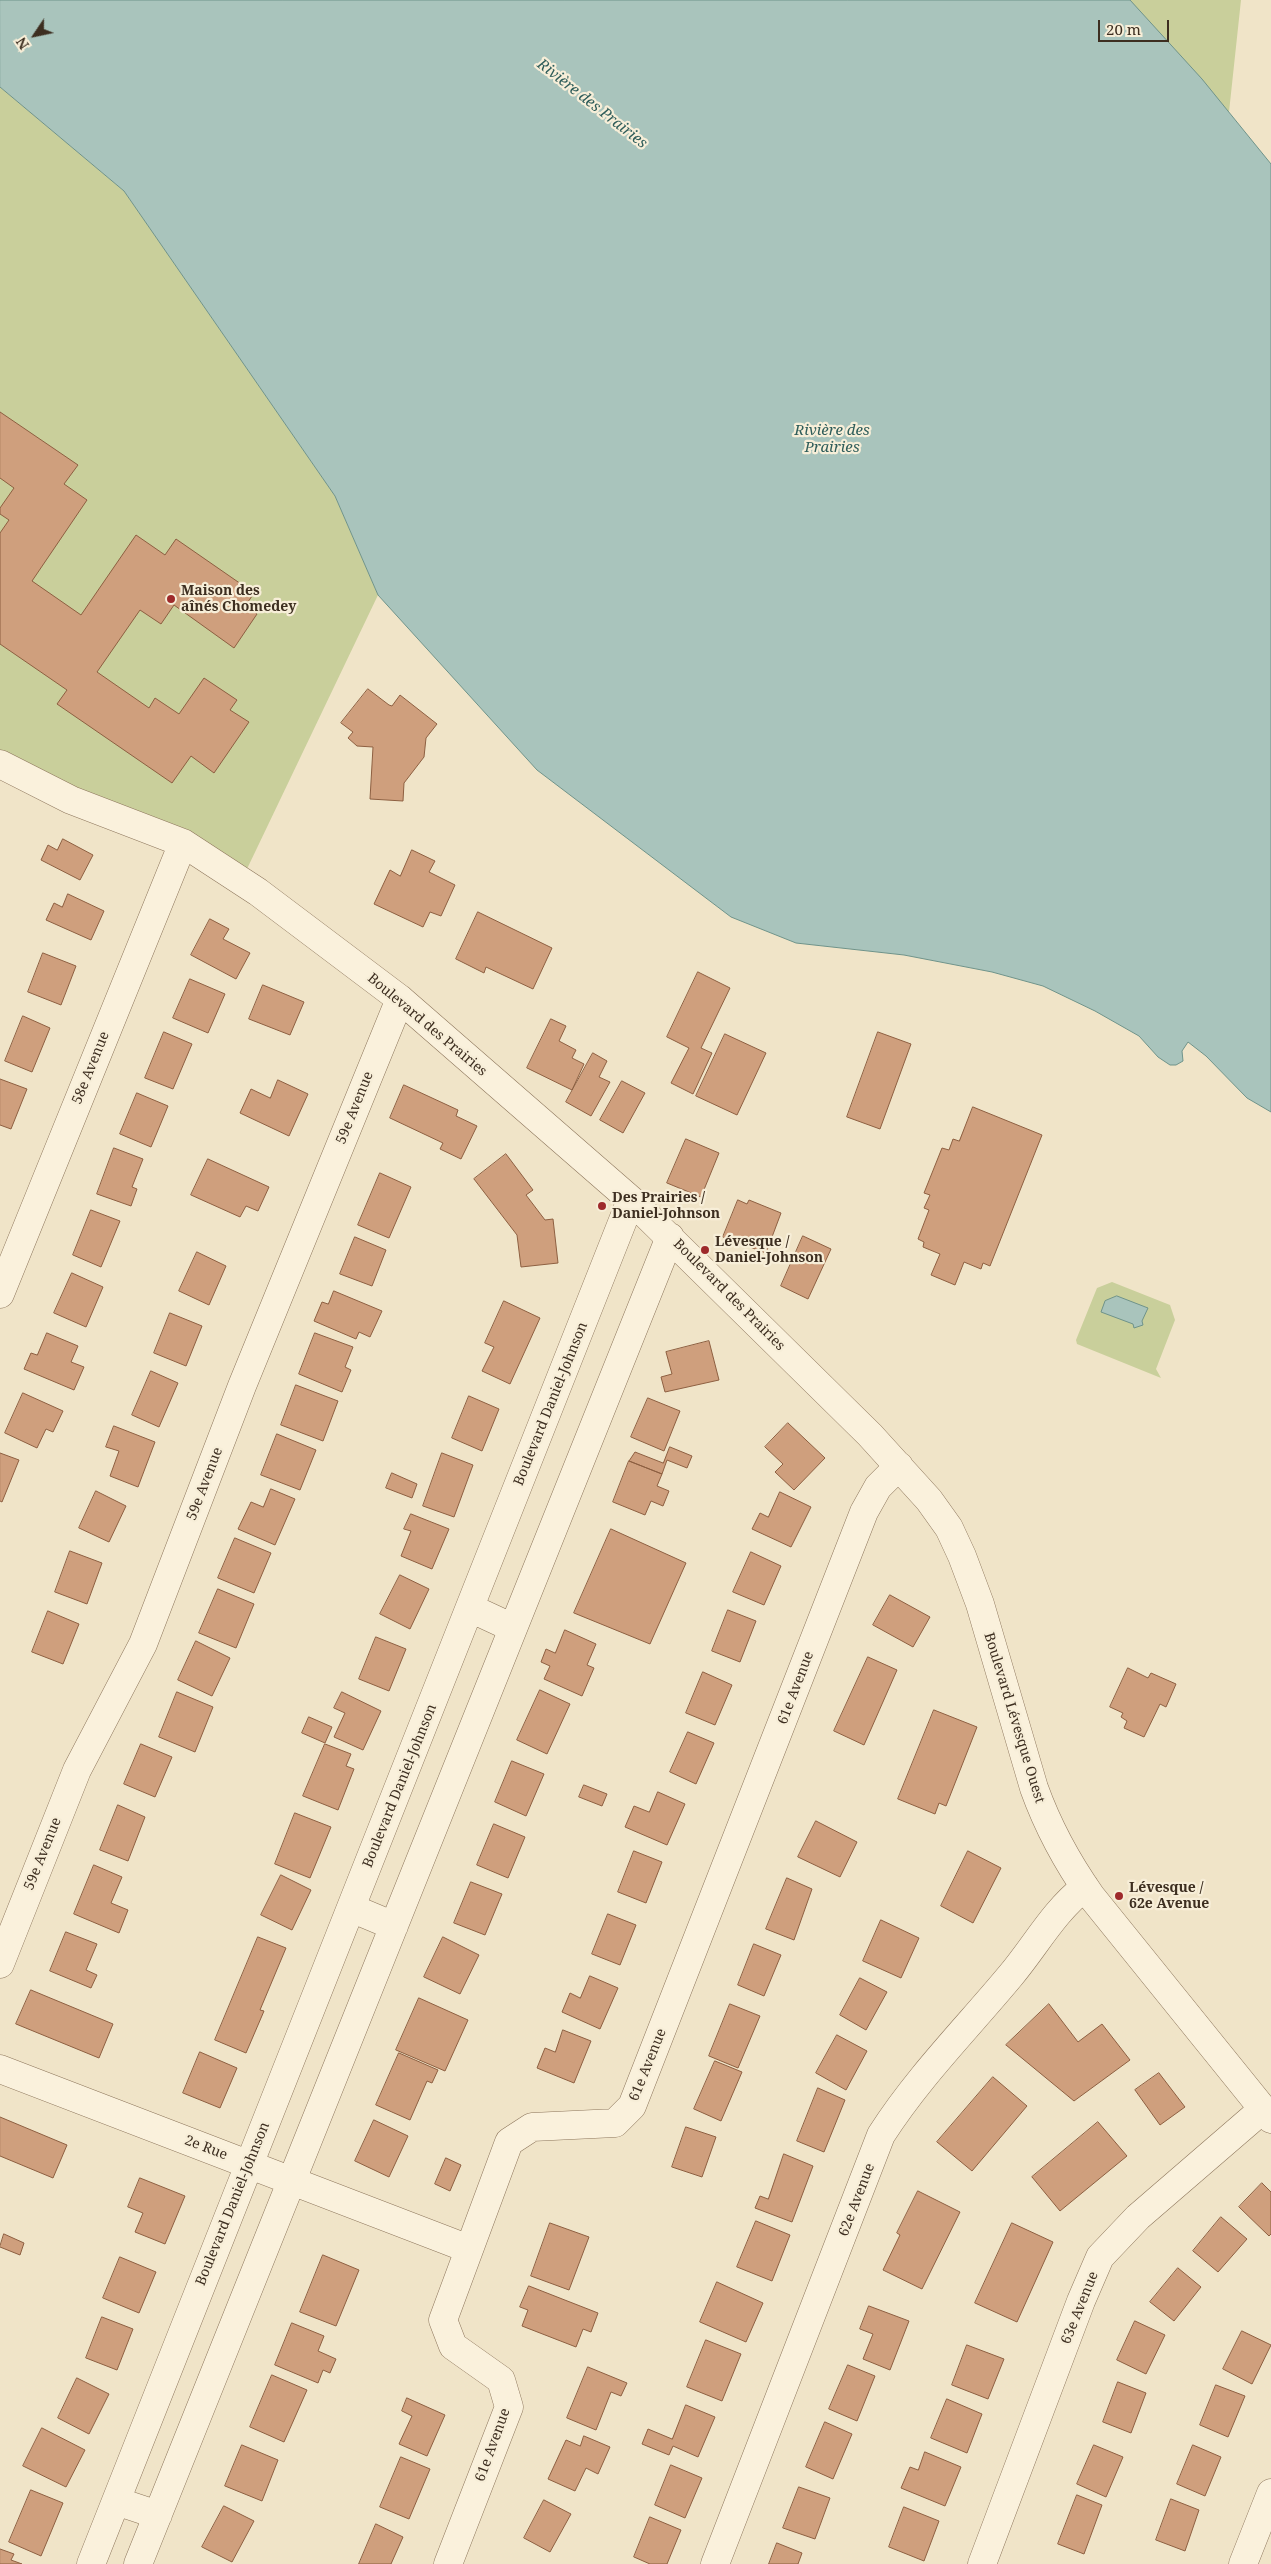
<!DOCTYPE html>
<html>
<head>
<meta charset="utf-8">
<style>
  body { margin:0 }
  #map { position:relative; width:1271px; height:2564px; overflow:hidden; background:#f0e4c8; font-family:"Noto Serif",serif }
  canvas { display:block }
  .north { position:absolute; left:10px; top:10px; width:50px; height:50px; -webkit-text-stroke:4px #f7eed8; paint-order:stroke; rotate:236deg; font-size:14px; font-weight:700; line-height:20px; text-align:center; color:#3d2e20 }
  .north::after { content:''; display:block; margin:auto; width:18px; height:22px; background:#3d2e20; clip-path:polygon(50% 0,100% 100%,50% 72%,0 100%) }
  .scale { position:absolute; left:1098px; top:20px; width:71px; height:22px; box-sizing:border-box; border:2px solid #3d2e20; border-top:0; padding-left:6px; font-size:15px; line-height:18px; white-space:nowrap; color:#3d2e20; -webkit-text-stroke:4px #f7eed8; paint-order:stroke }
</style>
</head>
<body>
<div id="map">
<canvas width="1271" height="2564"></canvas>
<div class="north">N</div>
<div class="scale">20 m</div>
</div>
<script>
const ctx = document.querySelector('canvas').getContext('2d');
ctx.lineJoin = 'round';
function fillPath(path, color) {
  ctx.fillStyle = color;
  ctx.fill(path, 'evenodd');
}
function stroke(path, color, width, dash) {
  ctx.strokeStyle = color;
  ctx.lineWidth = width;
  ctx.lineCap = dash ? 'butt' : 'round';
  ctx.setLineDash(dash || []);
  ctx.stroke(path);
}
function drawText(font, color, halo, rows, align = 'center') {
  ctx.font = font + ' "Noto Serif",serif';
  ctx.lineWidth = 4.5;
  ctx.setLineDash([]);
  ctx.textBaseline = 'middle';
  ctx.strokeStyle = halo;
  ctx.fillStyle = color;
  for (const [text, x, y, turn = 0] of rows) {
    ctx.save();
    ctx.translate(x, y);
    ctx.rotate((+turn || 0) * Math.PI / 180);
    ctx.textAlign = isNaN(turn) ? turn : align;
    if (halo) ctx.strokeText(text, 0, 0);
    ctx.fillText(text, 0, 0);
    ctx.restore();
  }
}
const green = new Path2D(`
  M 1084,0 L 1241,0 L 1229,112 Z
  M 0,87 L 124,191 L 335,496 L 378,595 L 246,871 L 0,764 Z
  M 1112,1282 L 1170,1305 L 1175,1320 L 1156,1369 L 1161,1378 L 1077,1344 L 1076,1340 L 1097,1288 Z`);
const water = new Path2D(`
  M 0,0 L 1130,0 L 1202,79 L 1271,164 L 1271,1112 L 1247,1098 L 1206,1056 L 1188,1042 L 1182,1051 L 1183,1061 L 1176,1065 L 1170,1065 L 1158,1057 L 1139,1036 L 1095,1011 L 1043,986 L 992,972 L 904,955 L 796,943 L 731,917 L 537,770 L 378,595 L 335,496 L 124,191 L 0,87 Z
  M 1117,1296 L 1148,1308 L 1142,1321 L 1143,1325 L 1134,1328 L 1133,1324 L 1101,1312 L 1105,1301 Z`);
const building = new Path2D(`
  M 0,412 L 78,465 L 64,484 L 87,500 L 32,581 L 81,615 L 136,535 L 165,555 L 176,539 L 254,593 L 246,605 L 257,614 L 234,648 L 174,605 L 161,624 L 140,610 L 97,672 L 149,708 L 155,698 L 179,714 L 204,678 L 237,700 L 230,710 L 249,722 L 214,773 L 191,756 L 172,783 L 57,704 L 67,690 L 0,644 L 0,533 L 9,520 L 0,514 L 0,508 L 14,488 L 0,478 Z
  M 368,689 L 389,705 L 392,706 L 400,695 L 437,724 L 426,738 L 424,757 L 404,783 L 403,801 L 370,799 L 373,747 L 357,746 L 348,738 L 353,732 L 341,723 Z
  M 63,839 L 93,855 L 80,880 L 41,860 L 48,845 L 57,850 Z
  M 412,850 L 435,861 L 429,872 L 455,885 L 441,916 L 430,912 L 423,927 L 374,904 L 390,870 L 400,876 Z
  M 68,894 L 104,911 L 91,940 L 46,920 L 54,903 L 62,907 Z
  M 478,912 L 552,948 L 533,989 L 486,967 L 484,973 L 456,959 Z
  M 210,919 L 229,929 L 223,939 L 250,953 L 236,979 L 191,955 Z
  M 43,953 L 76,966 L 61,1005 L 28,992 Z
  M 698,972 L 730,988 L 701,1048 L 712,1053 L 693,1094 L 671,1083 L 689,1048 L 667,1037 Z
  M 190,979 L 225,994 L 208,1033 L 173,1018 Z
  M 263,985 L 304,1002 L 290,1035 L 249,1019 Z
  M 23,1016 L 50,1028 L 32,1072 L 5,1061 Z
  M 551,1019 L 566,1026 L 559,1041 L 576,1050 L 572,1058 L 584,1064 L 572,1090 L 527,1068 Z
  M 164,1032 L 192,1044 L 173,1089 L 145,1078 Z
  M 878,1032 L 911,1044 L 880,1129 L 847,1117 Z
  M 725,1034 L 766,1053 L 737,1115 L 696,1096 Z
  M 593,1053 L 607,1061 L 599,1077 L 610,1082 L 591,1116 L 566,1102 Z
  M 0,1079 L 27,1089 L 11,1129 L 0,1125 Z
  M 278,1080 L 308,1094 L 289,1136 L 240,1113 L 251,1089 L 270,1098 Z
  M 622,1081 L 645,1093 L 623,1133 L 600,1120 Z
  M 404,1085 L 458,1110 L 456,1116 L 477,1126 L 461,1159 L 440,1149 L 443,1143 L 390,1118 Z
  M 137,1093 L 168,1106 L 151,1147 L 120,1134 Z
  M 973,1107 L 1042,1135 L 990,1266 L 983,1263 L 981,1269 L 964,1262 L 955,1285 L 931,1275 L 940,1254 L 923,1247 L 924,1242 L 918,1239 L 929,1210 L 924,1208 L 930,1195 L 924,1193 L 942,1148 L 949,1150 L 953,1139 L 959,1141 Z
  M 686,1139 L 719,1153 L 701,1197 L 667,1183 Z
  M 114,1148 L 143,1159 L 132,1187 L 137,1189 L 131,1206 L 97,1194 Z
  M 506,1154 L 533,1190 L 526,1195 L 545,1220 L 553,1219 L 558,1263 L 521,1267 L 517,1235 L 474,1179 Z
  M 208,1159 L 269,1187 L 258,1211 L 246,1206 L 240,1217 L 191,1195 Z
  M 380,1173 L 411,1187 L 389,1238 L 358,1225 Z
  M 738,1200 L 747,1204 L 749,1200 L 781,1213 L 766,1253 L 723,1237 Z
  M 91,1210 L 120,1221 L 101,1267 L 73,1255 Z
  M 803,1236 L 831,1249 L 808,1299 L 781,1286 Z
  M 355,1237 L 386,1250 L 372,1286 L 340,1274 Z
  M 197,1252 L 226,1266 L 209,1305 L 179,1291 Z
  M 72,1273 L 103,1287 L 86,1327 L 54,1313 Z
  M 334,1291 L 382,1311 L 370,1337 L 359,1332 L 356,1339 L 314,1321 L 322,1302 L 328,1304 Z
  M 504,1301 L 540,1318 L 510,1384 L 482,1371 L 494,1347 L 485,1343 Z
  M 170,1313 L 202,1326 L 186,1366 L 154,1353 Z
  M 47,1333 L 78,1346 L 71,1362 L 84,1367 L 74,1390 L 24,1369 L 31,1353 L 37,1355 Z
  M 315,1333 L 353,1347 L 345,1367 L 351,1370 L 342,1392 L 299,1374 Z
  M 709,1341 L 719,1380 L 665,1392 L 661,1377 L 672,1374 L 666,1352 Z
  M 151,1371 L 178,1383 L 159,1427 L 132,1415 Z
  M 296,1385 L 338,1401 L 323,1441 L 281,1425 Z
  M 23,1393 L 63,1411 L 53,1432 L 46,1429 L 37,1448 L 5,1433 Z
  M 469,1396 L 499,1409 L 482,1451 L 452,1438 Z
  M 648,1398 L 680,1411 L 664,1451 L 631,1437 Z
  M 788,1423 L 825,1458 L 794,1490 L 775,1472 L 783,1464 L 765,1447 Z
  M 114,1426 L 155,1442 L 138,1487 L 110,1476 L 119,1451 L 106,1447 Z
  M 277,1434 L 316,1450 L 300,1490 L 261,1475 Z
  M 670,1447 L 692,1456 L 687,1468 L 667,1460 L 662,1474 L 629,1461 L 635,1452 L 663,1463 Z
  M 0,1453 L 19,1460 L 2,1502 L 0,1501 Z
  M 442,1453 L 473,1465 L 454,1517 L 423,1506 Z
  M 629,1461 L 662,1474 L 657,1486 L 669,1491 L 663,1506 L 651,1501 L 645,1515 L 613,1502 Z
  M 392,1473 L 417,1484 L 412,1498 L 386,1488 Z
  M 271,1489 L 295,1499 L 275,1545 L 238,1529 L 251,1502 L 263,1507 Z
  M 96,1491 L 126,1506 L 109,1542 L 79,1528 Z
  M 780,1492 L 811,1507 L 791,1547 L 752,1529 L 760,1513 L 768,1517 Z
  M 411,1514 L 449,1529 L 432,1569 L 401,1556 L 411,1531 L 404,1529 Z
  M 611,1529 L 686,1563 L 650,1644 L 574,1613 Z
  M 235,1538 L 271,1553 L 254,1593 L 218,1578 Z
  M 70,1551 L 102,1563 L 87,1604 L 55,1592 Z
  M 751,1552 L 781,1566 L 764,1605 L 733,1592 Z
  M 400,1575 L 429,1589 L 410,1629 L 380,1614 Z
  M 218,1589 L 254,1604 L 236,1648 L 199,1633 Z
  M 890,1595 L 930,1617 L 913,1647 L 873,1625 Z
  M 728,1610 L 756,1621 L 740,1662 L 712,1651 Z
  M 48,1611 L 79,1624 L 63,1664 L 32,1652 Z
  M 565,1630 L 596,1644 L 587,1665 L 594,1668 L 582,1696 L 544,1679 L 550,1666 L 541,1662 L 546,1649 L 555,1653 Z
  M 376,1637 L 406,1649 L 389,1691 L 359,1679 Z
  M 196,1641 L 230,1658 L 212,1696 L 178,1680 Z
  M 868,1657 L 897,1670 L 864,1745 L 834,1731 Z
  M 1128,1668 L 1148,1678 L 1151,1673 L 1176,1684 L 1166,1707 L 1160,1704 L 1144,1737 L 1124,1728 L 1127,1721 L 1121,1717 L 1123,1713 L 1110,1707 Z
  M 703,1672 L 732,1685 L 715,1725 L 686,1713 Z
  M 540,1690 L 570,1704 L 547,1754 L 517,1740 Z
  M 177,1692 L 213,1707 L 195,1752 L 159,1737 Z
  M 342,1692 L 381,1711 L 363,1750 L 334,1737 L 345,1713 L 334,1708 Z
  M 934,1710 L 977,1727 L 946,1806 L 939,1803 L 935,1814 L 898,1799 Z
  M 309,1717 L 332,1727 L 325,1743 L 302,1733 Z
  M 688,1732 L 714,1743 L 696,1784 L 670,1772 Z
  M 141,1744 L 172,1757 L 155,1797 L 124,1784 Z
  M 325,1744 L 351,1754 L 346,1766 L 354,1769 L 338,1810 L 303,1796 Z
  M 512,1761 L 544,1774 L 526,1816 L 495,1802 Z
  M 584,1785 L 607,1794 L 602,1806 L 579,1797 Z
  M 658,1792 L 685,1804 L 667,1845 L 625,1827 L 634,1806 L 649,1812 Z
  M 118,1805 L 145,1817 L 128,1861 L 100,1850 Z
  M 295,1813 L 331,1827 L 310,1878 L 275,1864 Z
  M 816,1821 L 857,1842 L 840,1877 L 798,1857 Z
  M 494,1824 L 525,1837 L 508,1878 L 477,1865 Z
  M 634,1851 L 662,1862 L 646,1903 L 618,1892 Z
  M 968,1851 L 1001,1868 L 973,1923 L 941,1906 Z
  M 94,1865 L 122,1877 L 111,1903 L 128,1910 L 119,1933 L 74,1914 Z
  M 281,1875 L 311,1890 L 292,1930 L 261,1915 Z
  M 787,1878 L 812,1889 L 794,1940 L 766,1929 Z
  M 471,1882 L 502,1894 L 485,1935 L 454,1923 Z
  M 608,1914 L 636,1925 L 620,1965 L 592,1954 Z
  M 881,1920 L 919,1938 L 901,1978 L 863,1961 Z
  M 66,1932 L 97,1944 L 86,1970 L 97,1975 L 91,1988 L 50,1971 Z
  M 258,1937 L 286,1948 L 260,2010 L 264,2011 L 246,2053 L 215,2040 Z
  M 443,1937 L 479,1955 L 460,1994 L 424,1977 Z
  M 754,1944 L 781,1955 L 764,1996 L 738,1985 Z
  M 590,1976 L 618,1988 L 600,2029 L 562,2012 L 570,1993 L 580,1998 Z
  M 860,1978 L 887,1992 L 866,2030 L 840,2015 Z
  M 31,1990 L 113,2024 L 99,2058 L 16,2024 Z
  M 419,1998 L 468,2020 L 445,2071 L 396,2050 Z
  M 730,2004 L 760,2016 L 738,2068 L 709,2056 Z
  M 1049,2004 L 1078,2042 L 1102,2024 L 1130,2060 L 1074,2101 L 1006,2045 Z
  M 563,2030 L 591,2041 L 574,2083 L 537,2068 L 545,2048 L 555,2052 Z
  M 837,2035 L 867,2051 L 846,2090 L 816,2073 Z
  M 200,2052 L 237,2068 L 220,2108 L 183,2093 Z
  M 399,2053 L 438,2070 L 432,2083 L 427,2081 L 410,2120 L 376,2105 Z
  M 715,2061 L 742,2072 L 721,2121 L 694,2109 Z
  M 1159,2073 L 1185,2107 L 1160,2125 L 1135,2090 Z
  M 993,2077 L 1027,2106 L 972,2171 L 937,2142 Z
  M 818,2088 L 845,2100 L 824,2152 L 797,2141 Z
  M 0,2117 L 67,2145 L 53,2178 L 0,2156 Z
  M 374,2120 L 408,2136 L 389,2177 L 355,2161 Z
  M 1098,2122 L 1127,2156 L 1060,2211 L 1032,2177 Z
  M 686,2127 L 716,2137 L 702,2177 L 672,2167 Z
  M 784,2154 L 813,2166 L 792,2222 L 755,2208 L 760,2196 L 768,2199 Z
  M 446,2158 L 461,2165 L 450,2191 L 435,2184 Z
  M 140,2178 L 185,2196 L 165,2244 L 135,2232 L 143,2213 L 128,2207 Z
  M 1262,2183 L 1271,2192 L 1271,2234 L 1269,2236 L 1239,2207 Z
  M 918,2191 L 960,2212 L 922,2289 L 883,2270 L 900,2235 L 897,2233 Z
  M 1221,2217 L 1247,2239 L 1218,2272 L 1193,2251 Z
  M 756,2221 L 790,2235 L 772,2281 L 737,2267 Z
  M 550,2223 L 589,2237 L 569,2290 L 531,2276 Z
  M 1012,2223 L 1053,2242 L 1017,2322 L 975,2303 Z
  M 4,2234 L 24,2243 L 20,2255 L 0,2247 Z
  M 323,2255 L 359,2270 L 336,2326 L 300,2312 Z
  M 120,2257 L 156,2272 L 139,2313 L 103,2298 Z
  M 1178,2268 L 1201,2287 L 1174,2321 L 1150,2302 Z
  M 717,2282 L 763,2303 L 746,2342 L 700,2322 Z
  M 529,2286 L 598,2313 L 591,2332 L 583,2329 L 576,2347 L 522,2326 L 528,2310 L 520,2307 Z
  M 869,2306 L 909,2321 L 890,2370 L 863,2359 L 873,2334 L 860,2329 Z
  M 102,2317 L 133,2329 L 117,2370 L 86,2358 Z
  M 1135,2321 L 1165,2335 L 1146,2374 L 1117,2360 Z
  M 292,2323 L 324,2336 L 318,2351 L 336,2359 L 330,2373 L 323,2370 L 318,2383 L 275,2365 Z
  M 1242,2331 L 1271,2345 L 1252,2384 L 1223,2369 Z
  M 706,2340 L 741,2354 L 722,2401 L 687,2387 Z
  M 967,2345 L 1004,2359 L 988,2399 L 952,2385 Z
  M 848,2365 L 875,2376 L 857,2421 L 829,2409 Z
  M 588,2367 L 627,2383 L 621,2396 L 611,2392 L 596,2430 L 567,2418 Z
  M 272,2375 L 307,2390 L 284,2442 L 250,2427 Z
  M 77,2378 L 109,2394 L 89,2434 L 58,2418 Z
  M 1118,2382 L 1146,2393 L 1131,2433 L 1103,2422 Z
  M 1216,2385 L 1245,2396 L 1228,2437 L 1200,2425 Z
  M 407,2398 L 445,2415 L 427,2456 L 399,2444 L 412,2416 L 402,2411 Z
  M 947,2399 L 982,2414 L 967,2453 L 931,2438 Z
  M 686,2405 L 715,2417 L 698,2457 L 673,2446 L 669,2455 L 642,2444 L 648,2429 L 672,2439 Z
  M 825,2422 L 852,2434 L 833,2479 L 806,2467 Z
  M 42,2428 L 85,2450 L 66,2487 L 23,2466 Z
  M 584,2436 L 610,2447 L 598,2474 L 586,2468 L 575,2491 L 548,2479 L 566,2440 L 580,2446 Z
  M 242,2445 L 278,2460 L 262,2501 L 225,2486 Z
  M 1094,2445 L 1123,2457 L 1106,2497 L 1077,2484 Z
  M 1193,2445 L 1221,2457 L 1205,2496 L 1177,2484 Z
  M 925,2452 L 961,2467 L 945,2506 L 901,2488 L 910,2467 L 918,2470 Z
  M 401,2457 L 430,2469 L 409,2519 L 380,2507 Z
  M 671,2465 L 702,2478 L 685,2518 L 655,2505 Z
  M 799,2487 L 830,2498 L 815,2539 L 783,2528 Z
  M 31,2490 L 63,2503 L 41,2556 L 9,2542 Z
  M 1077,2495 L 1102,2505 L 1084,2554 L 1058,2544 Z
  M 1171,2499 L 1199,2510 L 1185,2551 L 1156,2540 Z
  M 544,2500 L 571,2514 L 550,2552 L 524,2538 Z
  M 224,2506 L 254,2521 L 232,2562 L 202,2547 Z
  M 904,2507 L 939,2521 L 924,2561 L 889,2547 Z
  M 650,2517 L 681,2530 L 667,2564 L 650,2564 L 634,2557 Z
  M 376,2524 L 403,2537 L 391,2564 L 359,2564 Z
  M 777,2543 L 802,2553 L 798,2564 L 769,2564 Z
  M 0,2549 L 14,2554 L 11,2560 L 22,2564 L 0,2564 Z`);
const minor = new Path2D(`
  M 0,764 L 71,800 L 183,843 L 258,892 L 400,999 L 631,1200 L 870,1435 L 929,1500 L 949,1528 L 962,1556 L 980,1604 L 1034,1788 C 1048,1827 1067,1862 1091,1896 L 1271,2119
  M 0,1294 L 183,843
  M 470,1608 L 513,1628
  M 351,1908 L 394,1926
  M 0,1964 L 77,1770 L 143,1644 L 242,1386 L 400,999
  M 0,2069 L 469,2249
  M 116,2501 L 158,2515
  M 91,2564 L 631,1200
  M 138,2564 L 670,1237
  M 448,2564 L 509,2407 L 501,2380 L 453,2346 L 443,2320 L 509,2142 L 532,2127 L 615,2123 L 632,2106 L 864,1512 L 878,1487 L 899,1466
  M 715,2564 L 881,2135 C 918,2077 967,2028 1011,1975 C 1036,1945 1054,1911 1085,1887
  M 982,2564 L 1081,2301 L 1100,2257 L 1138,2217 L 1262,2110
  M 1243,2564 L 1271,2493`);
const markers = [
  [171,599,5,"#9e2a2b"],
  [602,1206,5,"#9e2a2b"],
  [705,1250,5,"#9e2a2b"],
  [1119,1896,5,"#9e2a2b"]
];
const poiNames = [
  ["Maison des",181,591],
  ["aînés Chomedey",181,607],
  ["Des Prairies /",612,1198],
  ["Daniel-Johnson",612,1214],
  ["Lévesque /",715,1242],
  ["Daniel-Johnson",715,1258],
  ["Lévesque /",1129,1888],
  ["62e Avenue",1129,1904]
];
const streetNames = [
  ["Boulevard des Prairies",427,1025,40],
  ["58e Avenue",91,1068,-68],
  ["59e Avenue",355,1108,-68],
  ["Boulevard des Prairies",729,1295,45],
  ["Boulevard Daniel-Johnson",551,1404,-68],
  ["59e Avenue",205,1484,-69],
  ["61e Avenue",796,1688,-69],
  ["Boulevard Lévesque Ouest",1014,1718,73],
  ["Boulevard Daniel-Johnson",400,1786,-68],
  ["59e Avenue",43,1854,-68],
  ["61e Avenue",648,2065,-68],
  ["2e Rue",206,2148,21],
  ["62e Avenue",857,2200,-69],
  ["Boulevard Daniel-Johnson",233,2204,-68],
  ["63e Avenue",1080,2308,-68],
  ["61e Avenue",493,2445,-70]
];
const waterNames = [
  ["Rivière des Prairies",592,104,38],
  ["Rivière des",832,431],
  ["Prairies",832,448]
];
fillPath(green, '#c9cf9b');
fillPath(water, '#a9c4bc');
stroke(water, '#6f938a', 1);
fillPath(building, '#cf9f7d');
stroke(building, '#8d5f41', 1);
stroke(minor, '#8d765c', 29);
stroke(minor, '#faf1dc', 28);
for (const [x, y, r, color] of markers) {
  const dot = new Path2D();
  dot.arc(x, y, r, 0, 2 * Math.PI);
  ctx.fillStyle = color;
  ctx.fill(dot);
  stroke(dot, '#f7eed8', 2);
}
drawText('bold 14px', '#3d2e20', '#f7eed8', poiNames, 'left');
drawText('14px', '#3d2e20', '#f7eed8', streetNames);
drawText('italic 15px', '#2f5d5a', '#f7eed8', waterNames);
</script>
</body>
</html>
